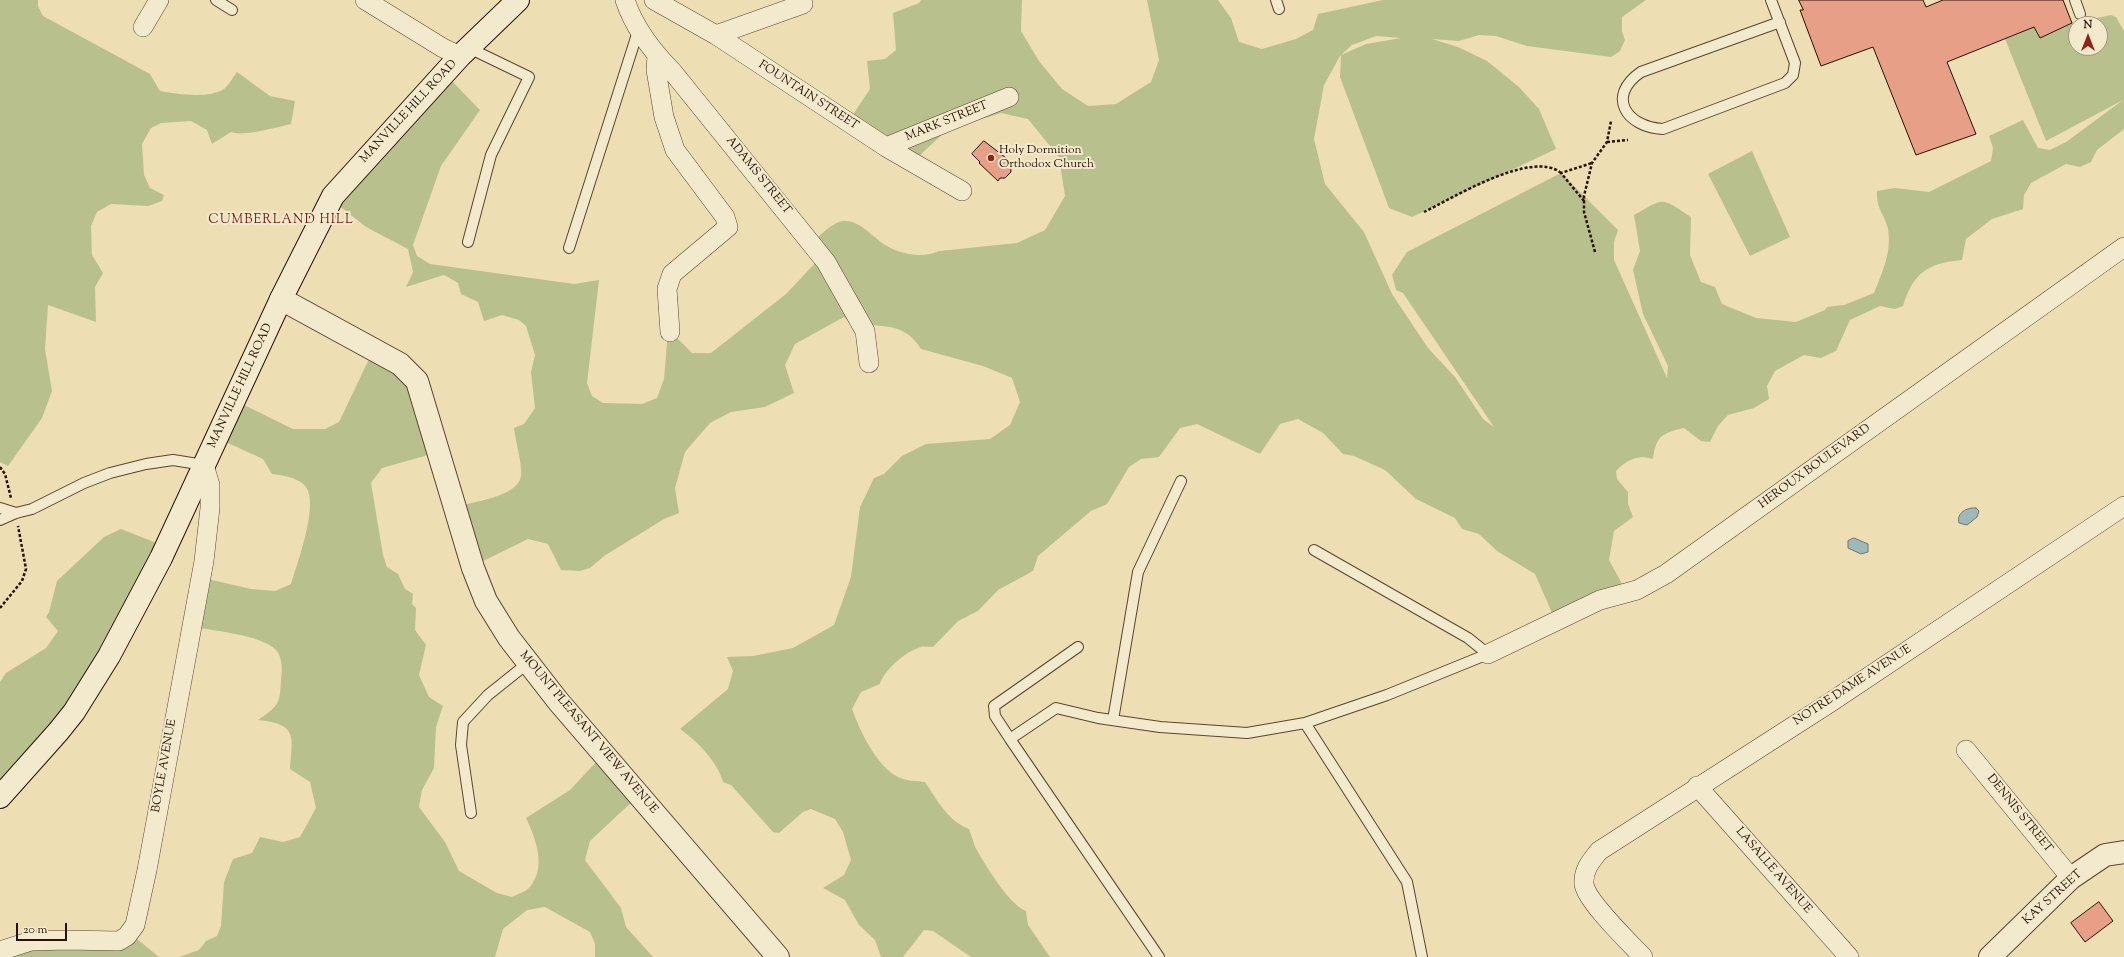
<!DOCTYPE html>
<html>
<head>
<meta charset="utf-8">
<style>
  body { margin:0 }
  #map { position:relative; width:2124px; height:957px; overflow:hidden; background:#eddeb4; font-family:"Sorts Mill Goudy",serif }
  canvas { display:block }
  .north { position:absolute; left:2068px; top:16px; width:40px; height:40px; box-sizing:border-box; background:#f3eace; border:1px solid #a2937c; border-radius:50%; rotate:0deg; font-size:11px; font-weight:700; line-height:16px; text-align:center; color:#291000 }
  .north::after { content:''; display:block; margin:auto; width:14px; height:18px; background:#8f2418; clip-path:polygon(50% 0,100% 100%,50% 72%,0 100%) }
  .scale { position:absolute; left:16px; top:923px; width:51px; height:18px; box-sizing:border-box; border:2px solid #291000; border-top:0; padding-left:5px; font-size:12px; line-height:14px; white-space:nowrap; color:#291000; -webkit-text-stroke:3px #f3eace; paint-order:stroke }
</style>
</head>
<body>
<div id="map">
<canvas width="2124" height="957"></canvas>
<div class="north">N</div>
<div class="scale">20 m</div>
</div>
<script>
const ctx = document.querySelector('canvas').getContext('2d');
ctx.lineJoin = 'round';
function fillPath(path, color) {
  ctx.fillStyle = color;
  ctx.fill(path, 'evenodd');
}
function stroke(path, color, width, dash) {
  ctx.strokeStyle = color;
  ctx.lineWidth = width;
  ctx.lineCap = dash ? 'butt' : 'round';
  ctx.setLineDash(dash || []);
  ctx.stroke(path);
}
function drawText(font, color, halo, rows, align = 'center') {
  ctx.font = font + ' "Sorts Mill Goudy",serif';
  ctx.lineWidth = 4;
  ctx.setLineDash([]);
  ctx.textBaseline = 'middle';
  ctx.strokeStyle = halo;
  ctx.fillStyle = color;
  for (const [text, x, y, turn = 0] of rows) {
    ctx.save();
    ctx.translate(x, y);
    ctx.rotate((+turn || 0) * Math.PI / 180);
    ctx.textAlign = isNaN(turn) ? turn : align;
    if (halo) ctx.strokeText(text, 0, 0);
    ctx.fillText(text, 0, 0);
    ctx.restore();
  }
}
const green = new Path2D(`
  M 0,0 L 38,0 L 38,6 L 43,16 L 150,74 L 160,91 C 176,94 209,99 224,89 C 229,85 233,77 237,72 L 270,96 L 295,101 L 291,124 C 278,127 243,137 231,132 L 212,144 L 207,130 L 191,121 L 161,123 L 151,128 L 142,144 L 144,175 L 150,188 L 164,195 L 162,201 L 148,206 L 111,204 L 97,212 L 91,226 L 92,255 L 103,273 L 95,287 L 96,322 L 48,305 L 45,349 L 52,391 L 42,418 L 8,466 L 0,462 Z
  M 921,0 L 1022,0 L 1021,31 L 1039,61 L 1062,89 L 1088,106 L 1116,104 L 1151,82 L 1159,60 L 1147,0 L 1218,0 L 1231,18 L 1239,42 L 1262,49 L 1296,39 L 1313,30 L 1318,14 L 1383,0 L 1646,0 L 1622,17 L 1622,31 L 1625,40 L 1620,51 L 1611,57 L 1527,46 L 1496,36 L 1479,35 L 1459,41 L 1432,39 L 1458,47 L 1487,61 L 1519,87 L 1539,109 L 1556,149 L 1412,217 L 1389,208 L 1340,77 L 1341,55 L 1366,44 L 1401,38 L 1376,36 L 1352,45 L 1340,56 L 1324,85 L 1314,139 L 1325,184 L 1364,232 L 1392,294 L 1428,348 L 1455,377 L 1483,419 L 1494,427 L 1403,293 L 1396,290 L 1392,275 L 1407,252 L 1561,173 L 1618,230 L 1614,242 L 1614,260 L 1667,378 L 1668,366 L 1643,314 L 1633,270 L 1640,251 L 1634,215 C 1666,197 1660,197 1691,217 L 1690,255 L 1701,282 L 1715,287 L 1722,304 L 1756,318 L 1796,322 L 1825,310 L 1827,307 L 1844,305 L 1874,293 C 1882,273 1892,252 1888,229 C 1885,214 1876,210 1877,191 L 1895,188 L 1929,192 L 1991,161 L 1993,148 L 1989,136 L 2023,120 L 2038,148 L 2050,150 L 2066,142 L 2123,100 L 2046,141 L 2005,39 L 2034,27 L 2040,38 L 2072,23 L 2111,15 L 2116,17 L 2124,31 L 2124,129 L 2097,150 L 2091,162 L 2080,167 L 2066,164 L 2031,183 L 2024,195 L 2023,209 L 1992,219 L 1966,239 L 1962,260 C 1928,263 1913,273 1903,306 L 1895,309 L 1880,306 L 1850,320 L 1836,351 L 1821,358 L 1804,355 L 1775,371 L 1767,386 L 1769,399 L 1754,408 L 1728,415 L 1718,426 L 1710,442 L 1701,441 L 1684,428 C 1662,433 1656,436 1653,459 C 1637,454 1627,460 1616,471 L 1617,479 L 1628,492 L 1628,504 L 1633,517 L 1614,531 L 1609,560 L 1627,593 L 1556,622 L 1535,574 L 1497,551 L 1479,534 L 1462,529 L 1455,518 L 1416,499 L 1385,470 L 1354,456 L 1343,454 L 1323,433 L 1298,419 L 1280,424 L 1260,454 L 1197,424 L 1180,428 L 1159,457 L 1141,459 L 1129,467 L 1107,504 L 1091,511 L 1038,556 L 1033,571 L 998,590 L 978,611 L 958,621 L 933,647 C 929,647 924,646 921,647 C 906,651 884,670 880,684 L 861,692 L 852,709 C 859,729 877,767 898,777 C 905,781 917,781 925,782 C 937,800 948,821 969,829 C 972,837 974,846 978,852 C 987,868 1010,905 1026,911 L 1028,925 L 1050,957 L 971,957 L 933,931 L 924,930 L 903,957 L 881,957 L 875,940 L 859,925 L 845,900 L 823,888 L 844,875 L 851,860 L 843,832 L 835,819 L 811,809 L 803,812 L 779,833 L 773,832 L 731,785 L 723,782 C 717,761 698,742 680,729 L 728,689 L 733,671 L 727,657 L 753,656 L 793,648 L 834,625 L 851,577 L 860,507 L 874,478 L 884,474 L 902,456 L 926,444 L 990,439 L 1010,425 L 1020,402 L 1012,378 L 983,366 L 921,349 C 905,322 880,326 852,325 L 844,317 L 795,344 L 785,365 L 794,393 L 765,407 L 731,412 L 710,423 L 685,452 L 675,488 L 679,513 L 664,519 L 604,556 L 590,568 L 580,571 L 561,570 L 548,544 L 528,539 L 471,567 L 455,507 C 472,502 518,497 521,476 C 523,468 515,438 514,428 L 524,424 L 535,408 L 531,372 L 535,355 L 526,326 L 519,320 L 502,315 L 484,321 L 478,302 L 461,294 L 458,283 L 444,275 L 406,287 L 413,272 L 408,249 L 366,227 L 337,204 L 448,77 L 480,110 L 441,166 L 413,245 L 417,256 L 430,264 L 574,284 L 599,280 L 587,383 L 592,396 L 603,403 L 642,404 L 657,398 L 664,379 L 668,331 L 669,330 L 692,353 L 711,353 L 786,294 L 818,260 L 809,246 C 818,238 831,222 844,221 C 857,220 867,231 876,238 C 892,253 920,260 939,251 L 1017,243 L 1045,230 L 1065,196 L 1059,157 L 1028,119 L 1001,113 L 947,130 L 920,155 L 916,165 L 848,122 L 870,89 L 867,61 L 885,59 L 896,50 L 893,13 L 919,3 ZM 2076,24 L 2100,24 L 2100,48 L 2076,48 Z
  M 1752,151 L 1790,237 L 1750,256 L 1708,174 Z
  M 371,355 L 418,386 L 439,452 L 382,468 L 371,483 L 383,555 L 387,567 L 398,574 L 405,589 L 413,594 L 412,604 L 416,608 L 415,630 L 426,645 L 419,675 L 429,697 L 443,706 L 436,727 L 434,768 L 422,790 L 419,807 L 445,842 L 459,871 L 497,893 L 512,897 C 517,894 525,892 529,888 C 547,868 536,839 526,818 L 570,790 L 598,760 L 637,797 L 590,841 L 585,860 L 621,908 L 626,927 L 653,957 L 595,957 L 595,944 L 590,932 L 545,907 L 527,910 L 503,929 L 495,957 L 179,957 L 199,950 L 206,941 L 217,936 L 221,926 L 224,882 L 233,859 L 252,853 L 260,837 L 283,842 L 300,837 L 316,808 L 310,782 L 290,769 C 293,735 297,724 258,720 C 278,706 280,705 281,680 C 282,671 283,658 276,650 C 262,635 215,631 194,627 L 199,577 L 251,589 L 275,591 L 291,584 C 297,564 319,505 306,487 C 300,478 282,475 272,474 L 263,459 L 217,438 L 236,401 L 293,429 L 325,429 L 339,422 Z
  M 121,529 L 159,544 L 119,631 L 0,798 L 0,682 L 6,673 L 46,648 L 58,631 L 46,617 L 49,612 L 57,581 L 104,537 Z
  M 131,934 L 159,957 L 0,957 L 13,951 Z`);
const water = new Path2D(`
  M 1976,508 L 1979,511 L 1977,517 L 1967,525 L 1959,523 C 1956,513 1967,507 1976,508 Z
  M 1854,538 L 1868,544 L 1868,552 L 1861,554 L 1848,548 L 1848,541 Z`);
const building = new Path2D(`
  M 1799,0 L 1923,0 L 1926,7 L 1943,0 L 2063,0 L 2072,23 L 2040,38 L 2034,27 L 1947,62 L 1976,134 L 1916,155 L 1873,47 L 1821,66 L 1800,10 L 1803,10 Z
  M 984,141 L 1010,161 L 1011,172 L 1005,178 L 1000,178 L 998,181 L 979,163 L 980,162 L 972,154 Z
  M 2099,902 L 2113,921 L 2085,942 L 2071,923 Z`);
const path = new Path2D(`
  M 1607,142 L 1628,140
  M 1584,201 L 1561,173 L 1592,163
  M 1424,212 C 1453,198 1532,149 1561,173
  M 1595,252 L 1584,212 L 1584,196 L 1592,163 L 1607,142 L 1611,121
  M 0,467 L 5,474 L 11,498
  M 0,608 L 22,581 L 26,569 L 18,526`);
const service = new Path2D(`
  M 216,0 L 232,10
  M 1276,0 L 1279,9
  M 1771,0 L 1795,63 L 1793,75 L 1785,83 L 1663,129 C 1626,127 1606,96 1641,72 L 1780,22
  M 2075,0 L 2080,14
  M 468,242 L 491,155 L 529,77 L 469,48
  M 569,248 L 639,28
  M 0,508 L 16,513
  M 0,520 L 16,513 L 32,509 L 84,483 L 110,473 L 146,464 L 173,460 L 204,465
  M 1113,720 L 1138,572 L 1181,481
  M 1305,723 L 1407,882 L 1422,957
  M 1010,739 L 995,716 L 994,706 L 1078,647
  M 471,813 L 461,745 L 463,722 L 488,695 L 528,663
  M 1159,957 L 1010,739 L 1056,708 L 1098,718 L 1160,727 L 1247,733 L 1305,723 L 1387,695 L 1488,654 L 1468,638 L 1314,550`);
const minor = new Path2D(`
  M 365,0 L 443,48 L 460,56
  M 625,0 C 634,27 652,51 672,71 L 826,262 L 865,331 L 869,363
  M 654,0 L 716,35 L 886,147 L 962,191
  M 143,27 L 159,0
  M 716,35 L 803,4
  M 657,56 L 656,70 L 664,117 L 675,150 L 725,217 L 728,227 L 672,274 L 667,289 L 670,332
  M 886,147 L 1009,97
  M 1488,654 L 1600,600 L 1637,590 L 1666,574 L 2124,247
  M 1966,750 L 2071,878
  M 1697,786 L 1849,957
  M 0,951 L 31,941 L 66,940 L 119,941 L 127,936 L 135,925 L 147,870 L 204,561 L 210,508 L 210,485 L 204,465
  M 1643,957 C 1630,943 1586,901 1584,884 C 1583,870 1591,861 1599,851 L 1831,702 L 2124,506`);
const tertiary = new Path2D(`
  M 281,299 L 400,364 L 417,381 L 473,568 L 486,601 L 509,638 L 558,701 L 778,957
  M 1990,957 L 2071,878 L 2105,855 L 2124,852`);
const secondary = new Path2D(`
  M 0,797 L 58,732 L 74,712 L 109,656 L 161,558 L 281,299 L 333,196 L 460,56 L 518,0`);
const markers = [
  [991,158,4,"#8f2418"]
];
const streetNames = [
  ["FOUNTAIN STREET",808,96,33],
  ["MANVILLE HILL ROAD",409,112,-47],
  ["MARK STREET",947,122,-22],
  ["ADAMS STREET",758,176,51],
  ["MANVILLE HILL ROAD",241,386,-65],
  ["HEROUX BOULEVARD",1815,467,-36],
  ["NOTRE DAME AVENUE",1853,686,-33],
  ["MOUNT PLEASANT VIEW AVENUE",588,733,50],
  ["BOYLE AVENUE",165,766,-80],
  ["DENNIS STREET",2019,814,51],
  ["LASALLE AVENUE",1773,871,49],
  ["KAY STREET",2053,898,-42]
];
const poiNames = [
  ["Holy Dormition",999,151],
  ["Orthodox Church",999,165]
];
const neighbourhoodNames = [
  ["CUMBERLAND HILL",281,221]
];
fillPath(green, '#b8c18e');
fillPath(water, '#9fb9b9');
stroke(water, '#70756f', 1);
fillPath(building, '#e79f88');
stroke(building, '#291000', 1);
stroke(service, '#5a442d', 12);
stroke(minor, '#5a442d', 20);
stroke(tertiary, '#5a442d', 24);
stroke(secondary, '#291000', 24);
stroke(path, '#291000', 2.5, [3, 2]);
stroke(service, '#f3eace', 10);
stroke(minor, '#f3eace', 19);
stroke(tertiary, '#f3eace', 22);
stroke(secondary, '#f3eace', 22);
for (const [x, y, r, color] of markers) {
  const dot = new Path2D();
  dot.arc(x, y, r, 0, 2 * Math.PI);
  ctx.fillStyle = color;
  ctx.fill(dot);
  stroke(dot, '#f3eace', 1.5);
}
drawText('12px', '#291000', '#f3eace', streetNames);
drawText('12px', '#291000', '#f3eace', poiNames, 'left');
ctx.letterSpacing = '1px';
drawText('13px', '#7a1f14', '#f3eace', neighbourhoodNames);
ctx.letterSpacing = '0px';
</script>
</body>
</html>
